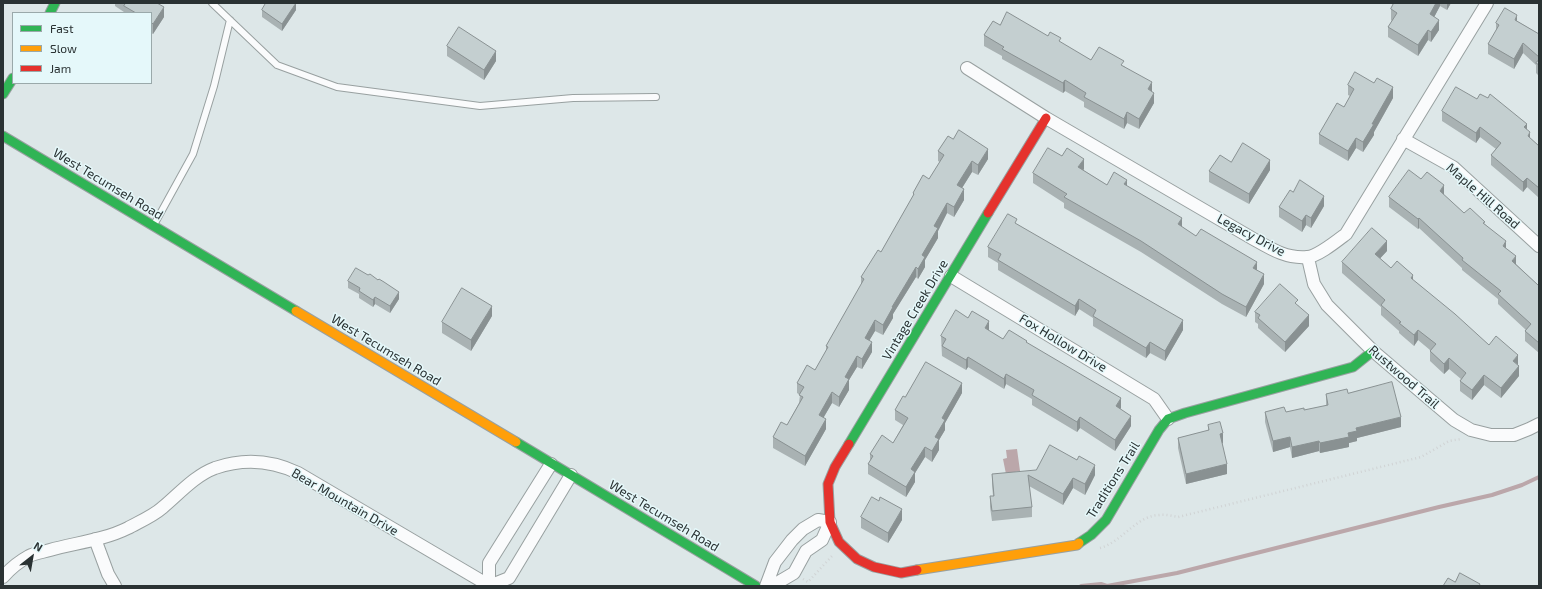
<!DOCTYPE html>
<html>
<head>
<meta charset="utf-8">
<style>
  body { margin:0 }
  #map { position:relative; width:1542px; height:589px; overflow:hidden; background:#dde7e8; font-family:"Exo 2",sans-serif }
  canvas { display:block }
  .frame { position:absolute; inset:0; border:4px solid #2a3233; pointer-events:none }
  .legend { position:absolute; left:12px; top:12px; width:140px; height:72px; box-sizing:border-box; background:#e5f8fa; border:1px solid #9aa9aa; margin:0; padding:5px 7px; list-style:none; font-size:12px; color:#2a3233 }
  .legend li { display:flex; align-items:center; gap:8px; height:20px }
  .legend b { width:20px; border:1px solid #9aa9aa }
  .north { position:absolute; left:12px; top:537px; width:40px; height:40px; -webkit-text-stroke:3px #e5f8fa; paint-order:stroke; rotate:31deg; font-size:11px; font-weight:700; line-height:16px; text-align:center; color:#2a3233 }
  .north::after { content:''; display:block; margin:auto; width:14px; height:18px; background:#2a3233; clip-path:polygon(50% 0,100% 100%,50% 72%,0 100%) }
</style>
</head>
<body>
<div id="map">
<canvas width="1542" height="589"></canvas>
<div class="frame"></div>
<ul class="legend">
<li><b style="height:5px;background:#30b455"></b>Fast</li>
<li><b style="height:5px;background:#ff9f0a"></b>Slow</li>
<li><b style="height:5px;background:#e5322d"></b>Jam</li>
</ul>
<div class="north">N</div>
</div>
<script>
const ctx = document.querySelector('canvas').getContext('2d');
ctx.lineJoin = 'round';
function fillPath(path, color) {
  ctx.fillStyle = color;
  ctx.fill(path, 'evenodd');
}
function stroke(path, color, width, dash) {
  ctx.strokeStyle = color;
  ctx.lineWidth = width;
  ctx.lineCap = dash ? 'butt' : 'round';
  ctx.setLineDash(dash || []);
  ctx.stroke(path);
}
function drawText(font, color, halo, rows, align = 'center') {
  ctx.font = font + ' "Exo 2",sans-serif';
  ctx.lineWidth = 3;
  ctx.setLineDash([]);
  ctx.textBaseline = 'middle';
  ctx.strokeStyle = halo;
  ctx.fillStyle = color;
  for (const [text, x, y, turn = 0] of rows) {
    ctx.save();
    ctx.translate(x, y);
    ctx.rotate((+turn || 0) * Math.PI / 180);
    ctx.textAlign = isNaN(turn) ? turn : align;
    if (halo) ctx.strokeText(text, 0, 0);
    ctx.fillText(text, 0, 0);
    ctx.restore();
  }
}
const water = new Path2D(`
  M 1017,449 L 1020,471 L 1006,474 L 1003,459 L 1007,458 L 1006,450 Z`);
const stream = new Path2D(`
  M 1081,586 L 1101,584 L 1107,586 L 1177,573 L 1439,507 L 1492,495 L 1522,485 L 1539,477`);
const path = new Path2D(`
  M 1100,548 C 1122,542 1136,516 1159,515 C 1165,514 1172,516 1178,517 L 1421,457 L 1449,441 L 1461,439
  M 803,579 L 808,582 L 832,556`);
const lane = new Path2D(`
  M 212,3 L 277,65 L 337,87 L 480,106 L 573,98 L 656,97
  M 155,223 L 193,154 L 214,86 L 230,20`);
const street = new Path2D(`
  M 967,68 L 1046,118 L 1250,237 C 1268,247 1285,259 1307,257 C 1317,257 1338,240 1346,234 L 1487,3
  M 1403,139 L 1453,167 L 1539,246
  M 1308,258 L 1314,284 L 1327,305 L 1373,351 L 1454,420 L 1471,430 L 1491,435 L 1514,435 L 1529,429 L 1539,424
  M 951,276 L 1154,399 L 1168,419
  M 95,539 L 108,574 L 115,586
  M 3,577 C 10,569 20,561 29,556 C 35,553 43,552 50,550 C 75,543 104,540 128,528 C 139,522 153,516 162,508 C 179,494 194,476 215,468 C 244,458 271,460 298,473 L 490,586
  M 489,586 L 509,578 L 571,475
  M 489,586 L 489,563 L 551,464
  M 766,586 L 775,562 L 792,540 L 803,529 L 818,520 L 830,522 L 822,540 L 806,551 L 794,573 L 772,586`);
const fast = new Path2D(`
  M 50,13 L 55,3
  M 3,94 L 13,78
  M 3,136 L 296,311
  M 516,442 L 756,586
  M 849,444 L 988,213
  M 1079,543 L 1091,535 L 1106,520 L 1159,430 L 1168,419 L 1185,413 L 1353,367 L 1373,351`);
const slow = new Path2D(`
  M 296,311 L 516,442
  M 917,570 L 1077,545 L 1079,543`);
const jam = new Path2D(`
  M 988,213 L 1046,118
  M 849,444 L 835,467 L 828,484 L 830,522 L 839,542 L 857,559 L 874,567 L 901,573 L 917,570`);
const wall = new Path2D(`
  M 115,3 L 157,3 L 164,17 L 153,34 L 151,33 L 151,13 L 124,13 L 124,12 L 115,6 Z
  M 1394,3 L 1451,3 L 1447,10 L 1440,6 L 1434,17 L 1439,30 L 1431,42 L 1428,40 L 1418,56 L 1388,37 L 1388,27 L 1392,21 L 1391,20 L 1391,9 Z
  M 262,10 L 296,10 L 282,31 L 262,17 Z
  M 1517,21 L 1539,34 L 1539,76 L 1536,73 L 1536,65 L 1523,53 L 1514,69 L 1488,54 L 1488,44 L 1496,31 L 1496,23 Z
  M 1000,25 L 1048,36 L 1091,60 L 1124,66 L 1152,92 L 1154,103 L 1139,129 L 1127,123 L 1124,129 L 1084,107 L 1084,102 L 1065,91 L 1063,93 L 1002,59 L 1002,56 L 984,46 L 984,35 Z
  M 447,46 L 496,61 L 484,80 L 447,56 Z
  M 1348,85 L 1393,98 L 1374,132 L 1374,135 L 1363,152 L 1356,148 L 1348,161 L 1319,144 L 1319,134 L 1344,107 L 1350,96 L 1348,95 Z
  M 1442,111 L 1527,130 L 1530,138 L 1539,146 L 1539,209 L 1538,208 L 1538,199 L 1539,198 L 1527,187 L 1523,192 L 1491,165 L 1491,155 L 1496,149 L 1480,137 L 1476,143 L 1442,121 Z
  M 938,151 L 988,159 L 978,175 L 972,172 L 962,188 L 964,200 L 954,217 L 947,213 L 938,231 L 938,238 L 925,260 L 925,267 L 918,279 L 916,277 L 893,314 L 893,318 L 883,335 L 875,331 L 869,340 L 872,352 L 862,369 L 857,367 L 849,380 L 849,390 L 839,407 L 832,403 L 824,417 L 826,429 L 805,466 L 773,448 L 773,437 L 787,425 L 799,403 L 800,395 L 797,393 L 797,383 L 815,370 L 826,351 L 826,346 L 861,285 L 861,277 L 881,252 L 913,196 L 913,193 L 929,179 L 940,162 L 938,161 Z
  M 1231,162 L 1270,170 L 1249,204 L 1209,182 L 1209,171 Z
  M 1084,169 L 1083,170 L 1107,185 L 1127,186 L 1182,227 L 1196,236 L 1257,270 L 1264,284 L 1246,317 L 1222,304 L 1141,252 L 1064,208 L 1064,203 L 1033,183 L 1033,173 Z
  M 1421,179 L 1444,195 L 1464,213 L 1485,224 L 1506,249 L 1516,264 L 1538,285 L 1539,284 L 1539,353 L 1525,341 L 1525,331 L 1526,330 L 1498,304 L 1498,299 L 1462,270 L 1462,268 L 1419,228 L 1418,229 L 1389,207 L 1389,197 Z
  M 1293,192 L 1324,206 L 1311,228 L 1306,225 L 1302,232 L 1279,217 L 1279,207 Z
  M 1017,224 L 1183,330 L 1165,361 L 1150,353 L 1146,358 L 1093,326 L 1093,318 L 1079,309 L 1075,316 L 998,270 L 998,263 L 988,257 L 988,247 Z
  M 1387,251 L 1380,258 L 1391,268 L 1413,280 L 1489,345 L 1518,365 L 1519,376 L 1501,398 L 1484,385 L 1472,400 L 1460,391 L 1460,381 L 1461,379 L 1449,369 L 1444,374 L 1430,361 L 1430,350 L 1418,340 L 1414,346 L 1399,333 L 1399,331 L 1381,315 L 1381,307 L 1342,273 L 1342,262 Z
  M 348,281 L 399,299 L 390,313 L 375,304 L 373,307 L 359,298 L 359,294 L 348,288 Z
  M 1298,305 L 1309,326 L 1285,352 L 1258,328 L 1258,324 L 1255,322 L 1255,312 Z
  M 492,316 L 471,351 L 442,333 L 442,322 Z
  M 968,318 L 1003,339 L 1027,343 L 1121,408 L 1120,409 L 1131,426 L 1115,451 L 1080,428 L 1077,432 L 1032,405 L 1032,399 L 1006,384 L 1004,389 L 968,367 L 966,370 L 942,356 L 941,336 Z
  M 962,393 L 945,423 L 945,430 L 939,440 L 939,450 L 932,462 L 925,457 L 915,473 L 915,482 L 906,497 L 868,474 L 868,464 L 870,461 L 870,454 L 893,443 L 903,425 L 895,420 L 895,410 L 905,397 Z
  M 1348,393 L 1401,427 L 1357,438 L 1357,441 L 1349,443 L 1349,447 L 1320,453 L 1319,451 L 1292,458 L 1290,447 L 1273,452 L 1265,422 L 1265,412 L 1286,412 L 1304,410 L 1326,406 L 1326,394 Z
  M 1208,425 L 1223,443 L 1222,444 L 1227,474 L 1186,484 L 1178,448 L 1178,438 L 1208,431 Z
  M 992,474 L 1095,475 L 1085,495 L 1073,488 L 1063,505 L 1029,486 L 1032,507 L 1032,517 L 992,521 L 990,507 L 990,496 L 993,496 L 992,484 Z
  M 861,517 L 902,520 L 888,543 L 861,528 Z`);
const shadedWall = new Path2D(`
  M 296,3 L 296,10 L 282,31 L 282,24 Z
  M 1436,3 L 1440,3 L 1440,6 L 1430,25 L 1430,14 Z
  M 1447,3 L 1451,3 L 1447,10 Z
  M 164,7 L 164,17 L 153,34 L 153,24 Z
  M 1517,15 L 1517,25 L 1515,20 Z
  M 1439,20 L 1439,30 L 1431,42 L 1431,32 Z
  M 1428,30 L 1428,40 L 1418,56 L 1418,45 Z
  M 1523,43 L 1523,53 L 1514,69 L 1514,59 Z
  M 496,51 L 496,61 L 484,80 L 484,70 Z
  M 1065,80 L 1065,91 L 1063,93 L 1063,83 Z
  M 1152,82 L 1152,92 L 1148,89 Z
  M 1393,87 L 1393,98 L 1374,132 L 1374,135 L 1363,152 L 1363,142 L 1372,124 Z
  M 1154,93 L 1154,103 L 1139,129 L 1139,119 Z
  M 1127,112 L 1127,123 L 1124,129 L 1124,119 Z
  M 1527,124 L 1527,133 L 1524,127 Z
  M 1480,127 L 1480,137 L 1476,143 L 1476,133 Z
  M 1530,132 L 1530,142 L 1528,136 Z
  M 1356,138 L 1356,148 L 1348,161 L 1348,151 Z
  M 988,149 L 988,159 L 978,175 L 978,165 Z
  M 1084,159 L 1084,169 L 1078,178 L 1078,167 Z
  M 1270,160 L 1270,170 L 1249,204 L 1249,194 Z
  M 972,161 L 972,172 L 957,196 L 957,185 Z
  M 1527,178 L 1527,187 L 1523,192 L 1523,182 Z
  M 1127,180 L 1127,190 L 1124,184 Z
  M 1444,185 L 1444,195 L 1440,191 Z
  M 964,189 L 964,200 L 954,217 L 954,207 Z
  M 1324,196 L 1324,206 L 1311,228 L 1311,218 Z
  M 947,203 L 947,213 L 938,231 L 938,238 L 925,260 L 925,267 L 918,279 L 918,269 L 922,255 L 934,226 Z
  M 1306,215 L 1306,225 L 1302,232 L 1302,221 Z
  M 1182,218 L 1182,228 L 1178,224 Z
  M 1419,218 L 1419,228 L 1418,229 L 1418,219 Z
  M 1387,241 L 1387,251 L 1375,264 L 1375,254 Z
  M 1506,241 L 1506,251 L 1503,246 Z
  M 1516,256 L 1516,267 L 1512,261 Z
  M 1257,262 L 1257,272 L 1253,268 Z
  M 916,267 L 916,277 L 893,314 L 893,318 L 883,335 L 883,325 L 892,307 Z
  M 1264,274 L 1264,284 L 1246,317 L 1246,307 Z
  M 1413,275 L 1413,285 L 1411,278 Z
  M 399,292 L 399,299 L 390,313 L 390,306 Z
  M 375,297 L 375,304 L 373,307 L 373,300 Z
  M 1079,299 L 1079,309 L 1075,316 L 1075,306 Z
  M 492,306 L 492,316 L 471,351 L 471,340 Z
  M 1309,315 L 1309,326 L 1285,352 L 1285,342 Z
  M 875,320 L 875,331 L 865,348 L 865,338 Z
  M 1183,320 L 1183,330 L 1165,361 L 1165,351 Z
  M 989,321 L 989,331 L 985,328 Z
  M 1418,330 L 1418,340 L 1414,346 L 1414,335 Z
  M 872,342 L 872,352 L 862,369 L 862,359 Z
  M 1150,342 L 1150,353 L 1146,358 L 1146,348 Z
  M 1518,355 L 1518,365 L 1513,361 Z
  M 857,356 L 857,367 L 849,380 L 849,390 L 839,407 L 839,397 L 845,377 Z
  M 968,357 L 968,367 L 966,370 L 966,360 Z
  M 1449,358 L 1449,369 L 1444,374 L 1444,364 Z
  M 1519,366 L 1519,376 L 1501,398 L 1501,388 Z
  M 1006,374 L 1006,384 L 1004,389 L 1004,379 Z
  M 1484,375 L 1484,385 L 1472,400 L 1472,390 Z
  M 962,383 L 962,393 L 945,423 L 945,430 L 939,440 L 939,450 L 932,462 L 932,451 L 935,437 L 942,418 Z
  M 832,392 L 832,403 L 819,425 L 819,415 Z
  M 1121,398 L 1121,408 L 1116,416 L 1116,406 Z
  M 1131,416 L 1131,426 L 1115,451 L 1115,440 Z
  M 1080,417 L 1080,428 L 1077,432 L 1077,422 Z
  M 1401,417 L 1401,427 L 1357,438 L 1357,441 L 1349,443 L 1349,447 L 1320,453 L 1320,443 L 1348,433 L 1356,428 Z
  M 826,419 L 826,429 L 805,466 L 805,456 Z
  M 1223,433 L 1223,443 L 1220,444 L 1220,434 Z
  M 1290,437 L 1290,447 L 1273,452 L 1273,441 Z
  M 1319,441 L 1319,451 L 1292,458 L 1292,447 Z
  M 925,447 L 925,457 L 915,473 L 915,482 L 906,497 L 906,487 L 911,469 Z
  M 1227,464 L 1227,474 L 1186,484 L 1186,474 Z
  M 1095,465 L 1095,475 L 1085,495 L 1085,484 Z
  M 1073,478 L 1073,488 L 1063,505 L 1063,494 Z
  M 902,509 L 902,520 L 888,543 L 888,533 Z`);
const building = new Path2D(`
  M 126,3 L 157,3 L 164,7 L 153,24 L 151,22 L 151,13 L 136,13 L 124,6 Z
  M 266,3 L 296,3 L 282,24 L 262,10 Z
  M 1394,3 L 1436,3 L 1430,14 L 1439,20 L 1431,32 L 1428,30 L 1418,45 L 1388,27 L 1397,13 L 1391,9 Z
  M 1505,8 L 1517,15 L 1515,20 L 1539,34 L 1539,57 L 1523,43 L 1514,59 L 1488,44 L 1499,25 L 1496,23 Z
  M 1007,12 L 1048,36 L 1050,32 L 1061,38 L 1059,41 L 1091,60 L 1099,47 L 1124,61 L 1121,65 L 1152,82 L 1148,89 L 1154,93 L 1139,119 L 1127,112 L 1124,119 L 1084,97 L 1086,93 L 1065,80 L 1063,83 L 1002,49 L 1004,47 L 984,35 L 993,21 L 1000,25 Z
  M 459,27 L 496,51 L 484,70 L 447,46 Z
  M 1539,60 L 1539,65 L 1536,63 Z
  M 1355,72 L 1374,83 L 1377,78 L 1393,87 L 1372,124 L 1374,124 L 1363,142 L 1356,138 L 1348,151 L 1319,134 L 1337,103 L 1344,107 L 1354,89 L 1348,85 Z
  M 1456,87 L 1477,99 L 1480,94 L 1488,98 L 1490,94 L 1527,124 L 1524,127 L 1530,132 L 1528,136 L 1539,146 L 1539,188 L 1527,178 L 1523,182 L 1491,155 L 1501,143 L 1480,127 L 1476,133 L 1442,111 Z
  M 959,130 L 988,149 L 978,165 L 972,161 L 957,185 L 964,189 L 954,207 L 947,203 L 934,226 L 938,228 L 922,255 L 925,257 L 918,269 L 916,267 L 892,307 L 893,307 L 883,325 L 875,320 L 865,338 L 872,342 L 862,359 L 857,356 L 845,377 L 849,379 L 839,397 L 832,392 L 819,415 L 826,419 L 805,456 L 773,437 L 781,422 L 787,425 L 803,397 L 799,395 L 804,387 L 797,383 L 807,365 L 815,370 L 828,347 L 826,346 L 864,279 L 861,277 L 878,250 L 881,252 L 914,194 L 913,193 L 923,175 L 929,179 L 944,155 L 938,151 L 948,136 L 953,139 Z
  M 1243,143 L 1270,160 L 1249,194 L 1209,171 L 1220,155 L 1231,162 Z
  M 1048,148 L 1062,156 L 1067,148 L 1084,159 L 1078,167 L 1107,185 L 1114,172 L 1127,180 L 1124,184 L 1182,218 L 1178,224 L 1196,236 L 1201,229 L 1257,262 L 1253,268 L 1264,274 L 1246,307 L 1222,294 L 1141,241 L 1064,197 L 1067,194 L 1033,173 Z
  M 1409,170 L 1421,179 L 1427,172 L 1444,185 L 1440,191 L 1464,213 L 1470,208 L 1485,222 L 1483,223 L 1506,241 L 1503,246 L 1516,256 L 1512,261 L 1538,285 L 1539,284 L 1539,343 L 1525,331 L 1531,324 L 1498,294 L 1501,291 L 1462,260 L 1463,258 L 1419,218 L 1418,219 L 1389,197 Z
  M 1300,180 L 1324,196 L 1311,218 L 1306,215 L 1302,221 L 1279,207 L 1290,190 L 1293,192 Z
  M 1008,214 L 1017,219 L 1015,223 L 1183,320 L 1165,351 L 1150,342 L 1146,348 L 1093,316 L 1096,310 L 1079,299 L 1075,306 L 998,260 L 1001,254 L 988,247 Z
  M 1372,228 L 1387,241 L 1375,254 L 1391,268 L 1397,261 L 1413,275 L 1411,278 L 1455,314 L 1489,345 L 1496,336 L 1518,355 L 1513,361 L 1519,366 L 1501,388 L 1484,375 L 1472,390 L 1460,381 L 1466,373 L 1449,358 L 1444,364 L 1430,351 L 1436,344 L 1418,330 L 1414,335 L 1399,323 L 1401,322 L 1381,305 L 1385,300 L 1342,262 Z
  M 356,268 L 368,275 L 370,274 L 378,280 L 379,279 L 384,282 L 399,292 L 390,306 L 375,297 L 373,300 L 359,291 L 360,288 L 348,281 Z
  M 1280,284 L 1298,300 L 1295,303 L 1309,315 L 1285,342 L 1258,318 L 1260,315 L 1255,312 Z
  M 462,288 L 492,306 L 471,340 L 442,322 Z
  M 956,310 L 968,318 L 972,311 L 989,321 L 985,328 L 1003,339 L 1009,330 L 1027,341 L 1026,342 L 1121,398 L 1116,406 L 1131,416 L 1115,440 L 1080,417 L 1077,422 L 1032,395 L 1034,390 L 1006,374 L 1004,379 L 968,357 L 966,360 L 942,346 L 946,339 L 941,336 Z
  M 926,362 L 962,383 L 942,418 L 945,420 L 935,437 L 939,439 L 932,451 L 925,447 L 911,469 L 915,472 L 906,487 L 868,464 L 873,456 L 870,454 L 882,435 L 893,443 L 908,418 L 895,410 L 903,396 L 905,397 Z
  M 1392,382 L 1401,417 L 1356,428 L 1357,431 L 1348,433 L 1349,437 L 1320,443 L 1319,441 L 1292,447 L 1290,437 L 1273,441 L 1265,412 L 1284,407 L 1286,412 L 1304,408 L 1304,410 L 1328,405 L 1326,394 L 1347,389 L 1348,393 Z
  M 1220,422 L 1223,433 L 1220,434 L 1227,464 L 1186,474 L 1178,438 L 1209,430 L 1208,425 Z
  M 1050,445 L 1077,460 L 1079,456 L 1095,465 L 1085,484 L 1073,478 L 1063,494 L 1028,475 L 1032,507 L 992,511 L 990,496 L 994,496 L 992,474 L 1036,470 Z
  M 872,497 L 879,501 L 880,497 L 902,509 L 888,533 L 861,517 Z
  M 1460,573 L 1480,584 L 1479,586 L 1443,586 L 1448,578 L 1455,582 Z`);
const streetNames = [
  ["West Tecumseh Road",108,184,31],
  ["Maple Hill Road",1483,196,41],
  ["Legacy Drive",1251,235,28],
  ["Vintage Creek Drive",915,310,-59],
  ["Fox Hollow Drive",1063,343,31],
  ["West Tecumseh Road",386,350,31],
  ["Rustwood Trail",1404,377,41],
  ["Traditions Trail",1113,480,-58],
  ["Bear Mountain Drive",345,502,30],
  ["West Tecumseh Road",664,516,31]
];
fillPath(water, '#bba7aa');
stroke(stream, '#bba7aa', 4);
stroke(lane, '#98a0a0', 8);
stroke(street, '#98a0a0', 14);
stroke(fast, '#98a0a0', 11);
stroke(slow, '#98a0a0', 11);
stroke(jam, '#98a0a0', 11);
stroke(path, '#d0d3d4', 2.5, [1, 3]);
stroke(lane, '#fafbfc', 6);
stroke(street, '#fafbfc', 12);
stroke(fast, '#30b455', 9);
stroke(slow, '#ff9f0a', 9);
stroke(jam, '#e5322d', 9);
fillPath(wall, '#a9b2b3');
fillPath(shadedWall, '#899192');
fillPath(building, '#c4cfd0');
stroke(building, '#899192', 1);
drawText('13px', '#2a3233', '#e5f8fa', streetNames);
</script>
</body>
</html>
